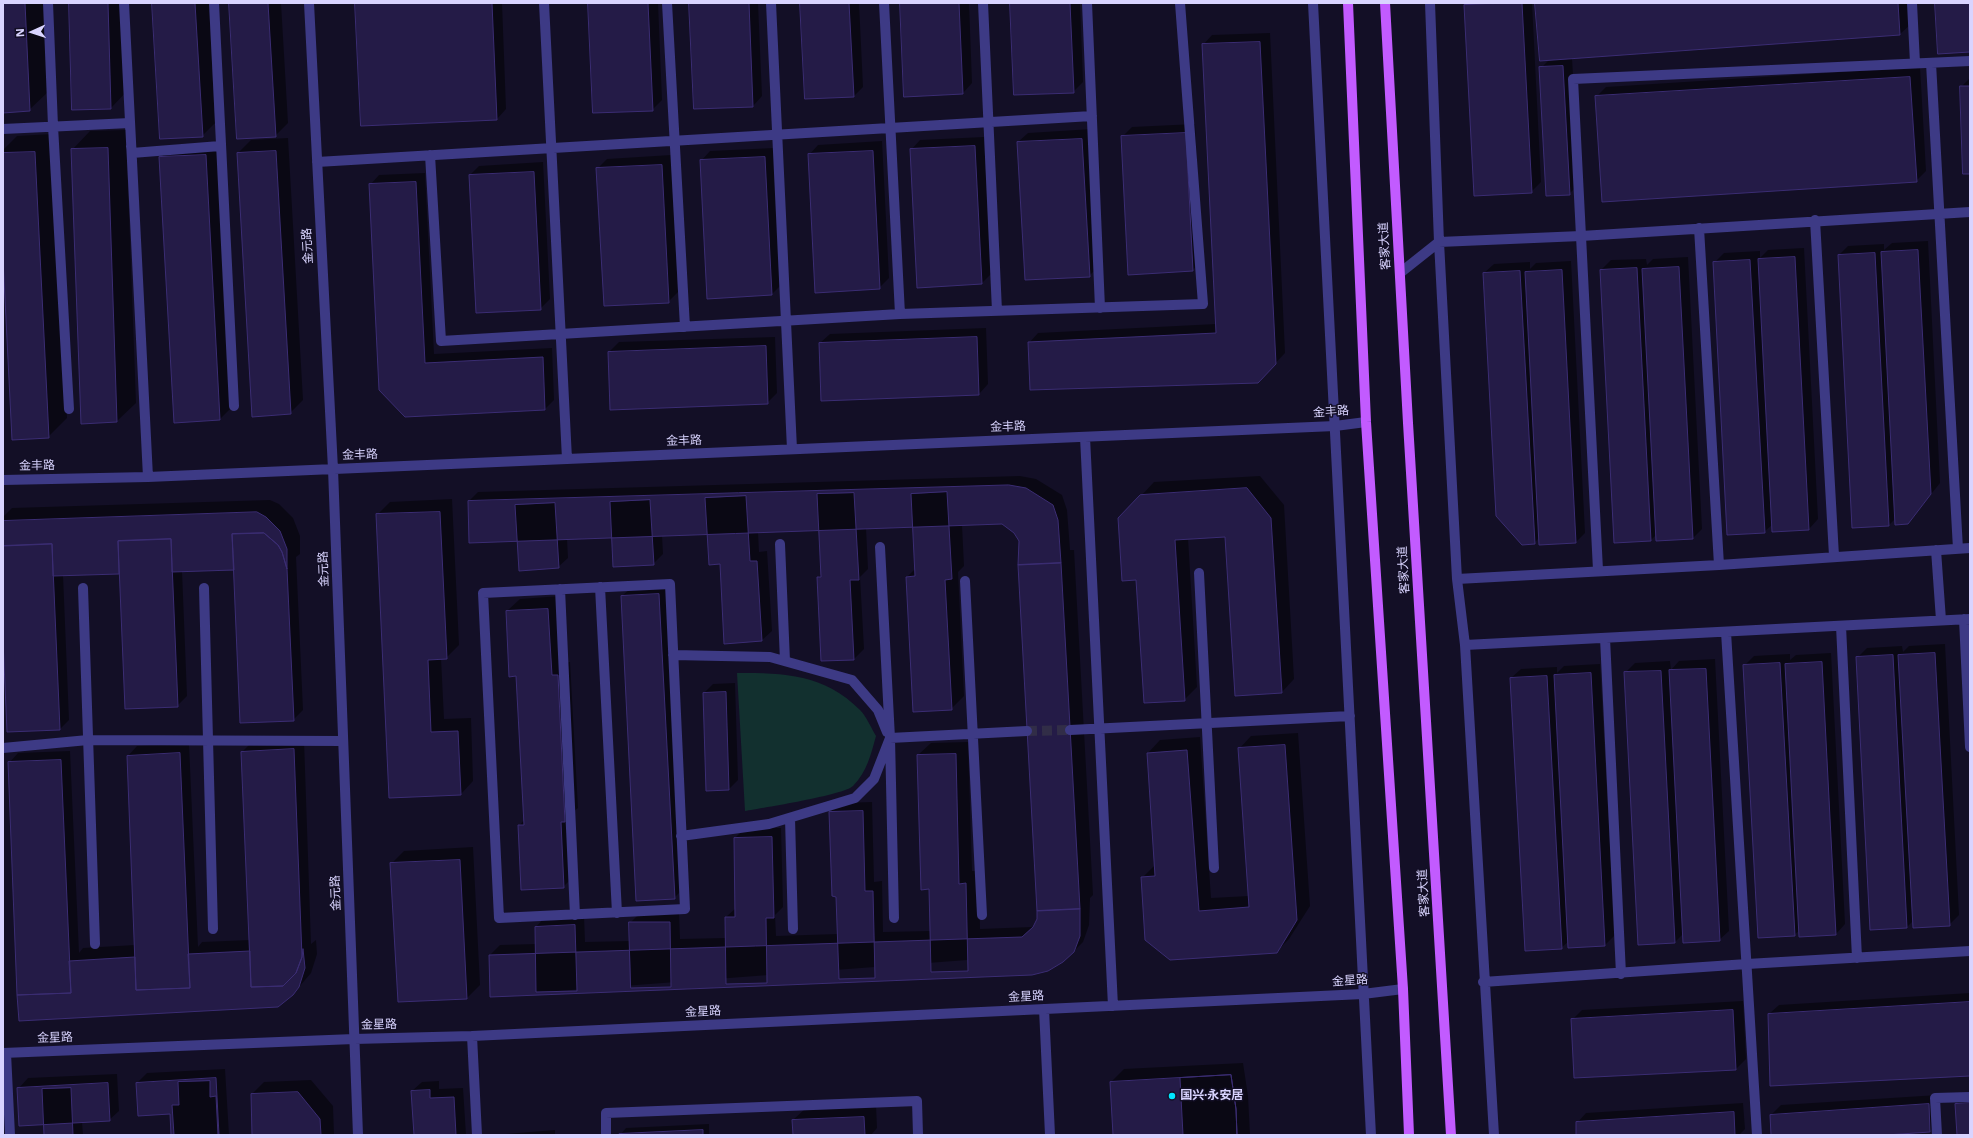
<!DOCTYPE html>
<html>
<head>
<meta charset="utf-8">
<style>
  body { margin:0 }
  #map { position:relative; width:1973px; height:1138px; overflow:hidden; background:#130f26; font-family:"Noto Sans",sans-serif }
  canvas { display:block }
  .frame { position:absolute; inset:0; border:4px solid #d9d4ff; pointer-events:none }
  .north { position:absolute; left:12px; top:12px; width:40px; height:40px; -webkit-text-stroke:3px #130f26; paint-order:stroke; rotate:267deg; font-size:11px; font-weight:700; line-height:16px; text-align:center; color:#d9d4ff }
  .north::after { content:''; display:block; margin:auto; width:14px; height:18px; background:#d9d4ff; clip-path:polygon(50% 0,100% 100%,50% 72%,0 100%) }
</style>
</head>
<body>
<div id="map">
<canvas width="1973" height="1138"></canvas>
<div class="frame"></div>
<div class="north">N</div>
</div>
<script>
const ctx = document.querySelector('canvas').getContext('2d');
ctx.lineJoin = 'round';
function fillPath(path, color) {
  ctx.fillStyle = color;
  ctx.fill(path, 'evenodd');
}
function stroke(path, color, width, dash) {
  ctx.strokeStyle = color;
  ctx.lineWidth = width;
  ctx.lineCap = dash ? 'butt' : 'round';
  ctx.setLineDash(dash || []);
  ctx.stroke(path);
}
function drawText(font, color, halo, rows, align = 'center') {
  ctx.font = font + ' "Noto Sans","Noto Sans SC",sans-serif';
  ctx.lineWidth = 3;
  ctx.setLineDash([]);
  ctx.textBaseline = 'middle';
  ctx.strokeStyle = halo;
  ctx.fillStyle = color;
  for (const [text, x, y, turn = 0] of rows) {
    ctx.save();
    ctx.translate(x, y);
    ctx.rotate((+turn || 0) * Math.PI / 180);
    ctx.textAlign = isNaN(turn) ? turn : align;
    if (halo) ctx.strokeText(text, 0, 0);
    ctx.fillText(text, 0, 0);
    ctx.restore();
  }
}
const green = new Path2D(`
  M 737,673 C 785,673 824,674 860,710 C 867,717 871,728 876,736 C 871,754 867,772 853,786 C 844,795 762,808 745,811 Z`);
const shadow = new Path2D(`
  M 3,3 L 44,3 L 48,92 L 29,110 L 3,112 Z
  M 70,3 L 127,3 L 129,89 L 111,108 Z
  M 153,3 L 209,3 L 215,123 L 202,136 Z
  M 230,3 L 281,3 L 288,123 L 275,136 Z
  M 356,3 L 502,3 L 506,109 L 497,119 Z
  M 589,3 L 658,3 L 662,100 L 652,110 Z
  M 690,3 L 758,3 L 762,96 L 753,106 Z
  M 801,3 L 859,3 L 863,87 L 854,96 Z
  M 901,3 L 969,3 L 972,83 L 963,93 Z
  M 1011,3 L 1080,3 L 1083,82 L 1073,92 Z
  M 1468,3 L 1532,3 L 1541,182 L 1531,192 L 1465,6 Z
  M 1536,3 L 1908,3 L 1910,25 L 1900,34 L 1572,58 L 1579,184 L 1569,194 L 1541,68 L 1549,60 Z
  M 1270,33 L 1285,353 L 1265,374 L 1029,343 L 1038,333 L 1216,324 L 1203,45 L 1212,35 Z
  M 1920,67 L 1926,171 L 1916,181 L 1596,97 L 1606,87 Z
  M 1970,78 L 1970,173 L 1961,87 Z
  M 1195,124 L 1202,260 L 1193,270 L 1122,137 L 1132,127 Z
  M 1092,129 L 1099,266 L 1089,276 L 1018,142 L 1028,133 Z
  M 126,130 L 136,403 L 117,421 L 82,423 L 72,150 L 90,131 Z
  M 53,134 L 67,418 L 48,437 L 3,239 L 3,150 L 17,136 Z
  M 984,137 L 991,274 L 982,283 L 911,150 L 920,140 Z
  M 288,138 L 303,400 L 290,413 L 238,153 L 251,140 Z
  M 882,141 L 889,278 L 879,288 L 809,155 L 818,145 Z
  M 218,142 L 233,406 L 220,419 L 175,422 L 160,158 L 173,145 Z
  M 774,148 L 781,285 L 772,294 L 701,161 L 710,151 Z
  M 671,155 L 678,292 L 668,302 L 598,168 L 607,159 Z
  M 543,162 L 550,299 L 540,309 L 470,175 L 479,166 Z
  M 425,173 L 434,354 L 552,348 L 554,400 L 545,409 L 405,416 L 370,185 L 379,175 Z
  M 1928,241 L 1940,483 L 1908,523 L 1896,518 L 1889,525 L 1839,255 L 1848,246 L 1884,244 L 1884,250 L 1892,243 Z
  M 1804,248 L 1818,519 L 1809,529 L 1773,524 L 1764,532 L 1714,263 L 1724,253 L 1760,251 L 1760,258 L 1768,250 Z
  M 1688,257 L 1702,529 L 1693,538 L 1657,534 L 1651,540 L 1601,270 L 1611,260 L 1646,259 L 1647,265 L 1653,259 Z
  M 1571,261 L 1585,533 L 1576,542 L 1540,537 L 1534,543 L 1484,273 L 1494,264 L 1530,262 L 1530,269 L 1536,263 Z
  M 986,328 L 988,384 L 979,394 L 820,343 L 830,334 Z
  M 775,337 L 777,393 L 767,403 L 609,352 L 619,342 Z
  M 1020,476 L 1036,479 L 1062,495 L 1067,510 L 1070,550 L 1074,550 L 1093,895 L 1090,898 L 1089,925 L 1083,942 L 1073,952 L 491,996 L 490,955 L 500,945 L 536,944 L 536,927 L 545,917 L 584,916 L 585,942 L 631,941 L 630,923 L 640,913 L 679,912 L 680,939 L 726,938 L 726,917 L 736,908 L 735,838 L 745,828 L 781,828 L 783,907 L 775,915 L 776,936 L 838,934 L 837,896 L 830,812 L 840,803 L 872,802 L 874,882 L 882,881 L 883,932 L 931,931 L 930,888 L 918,755 L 931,743 L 968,742 L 972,871 L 979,871 L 980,929 L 1032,927 L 1038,919 L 1020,541 L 1014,532 L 1002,523 L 962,525 L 964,566 L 958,572 L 964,696 L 951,709 L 907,577 L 915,569 L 913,526 L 866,528 L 868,569 L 860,577 L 864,649 L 854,659 L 818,578 L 822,573 L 820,530 L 758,532 L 759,552 L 767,551 L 772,631 L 762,640 L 725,643 L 720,563 L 708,534 L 662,535 L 663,554 L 653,564 L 613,537 L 567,539 L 568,558 L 558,567 L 518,541 L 469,501 L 478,492 Z
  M 1260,476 L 1284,505 L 1294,679 L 1282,692 L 1226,536 L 1188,538 L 1197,687 L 1184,700 L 1141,496 L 1154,482 Z
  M 452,499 L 459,645 L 446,658 L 441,658 L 444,719 L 471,718 L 473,781 L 461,794 L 390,797 L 377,515 L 390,502 Z
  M 270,500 L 279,504 L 293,518 L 300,536 L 300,554 L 296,557 L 303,710 L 293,720 L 235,568 L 182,571 L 187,696 L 177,706 L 120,572 L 63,575 L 69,720 L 60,729 L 3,616 L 3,517 L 12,508 Z
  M 672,582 L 687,885 L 674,898 L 622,596 L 635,584 Z
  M 561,596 L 564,663 L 570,662 L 578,808 L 573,812 L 576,874 L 563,887 L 519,826 L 524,820 L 517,675 L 507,611 L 520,599 Z
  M 1945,644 L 1959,915 L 1949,925 L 1913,921 L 1907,927 L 1857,658 L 1867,648 L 1902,646 L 1903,652 L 1909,646 Z
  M 1831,653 L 1845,924 L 1836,934 L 1800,930 L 1794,935 L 1744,666 L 1754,656 L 1790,654 L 1790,660 L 1796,655 Z
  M 1715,659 L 1729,931 L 1719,940 L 1683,934 L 1675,942 L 1625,673 L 1635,663 L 1670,661 L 1671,670 L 1679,661 Z
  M 1600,664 L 1615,935 L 1605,945 L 1569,941 L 1561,948 L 1511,678 L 1521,669 L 1557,667 L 1557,673 L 1564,666 Z
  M 735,683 L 738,780 L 729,789 L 704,693 L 713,684 Z
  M 1298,733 L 1310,906 L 1289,939 L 1276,952 L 1170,959 L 1142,878 L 1155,865 L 1148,753 L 1160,740 L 1200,737 L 1211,898 L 1249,896 L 1239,749 L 1251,736 Z
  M 304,740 L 311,944 L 316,940 L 317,954 L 311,973 L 293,994 L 20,1020 L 9,763 L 18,753 L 70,751 L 79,953 L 83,948 L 135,945 L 128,756 L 137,746 L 189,744 L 198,947 L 202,942 L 250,940 L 242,752 L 252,742 Z
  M 473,847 L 480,985 L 467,998 L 391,864 L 404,851 Z
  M 1970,993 L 1970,1075 L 1769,1014 L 1779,1005 Z
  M 1743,1001 L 1746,1059 L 1736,1069 L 1575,1077 L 1572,1020 L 1582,1010 Z
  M 1243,1063 L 1248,1096 L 1250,1135 L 1114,1135 L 1111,1082 L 1124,1069 Z
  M 225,1069 L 229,1135 L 172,1135 L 171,1113 L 139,1115 L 137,1083 L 147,1073 Z
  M 117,1074 L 119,1111 L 109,1120 L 82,1122 L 83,1135 L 45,1135 L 44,1124 L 19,1088 L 28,1078 Z
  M 311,1080 L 333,1106 L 334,1135 L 253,1135 L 252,1094 L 264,1082 Z
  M 439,1081 L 439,1089 L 463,1088 L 466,1135 L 415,1135 L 412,1091 L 422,1082 Z
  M 1966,1094 L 1970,1094 L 1970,1135 L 1958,1135 L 1956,1104 Z
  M 1938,1095 L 1940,1121 L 1930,1131 L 1870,1135 L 1772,1135 L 1771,1115 L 1781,1105 Z
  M 1743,1103 L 1745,1129 L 1739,1135 L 1577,1135 L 1577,1123 L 1586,1113 Z
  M 876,1105 L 877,1128 L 871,1135 L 794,1135 L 793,1120 L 806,1108 Z
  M 709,1124 L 709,1135 L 620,1135 L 626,1128 Z
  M 555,1130 L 555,1135 L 504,1135 L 506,1134 Z`);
const building = new Path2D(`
  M 3,3 L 25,3 L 30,111 L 3,113 Z
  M 69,3 L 108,3 L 111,109 L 72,110 Z
  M 152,3 L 195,3 L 203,137 L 160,139 Z
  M 229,3 L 268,3 L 276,137 L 237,139 Z
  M 355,3 L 492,3 L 497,120 L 361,126 Z
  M 588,3 L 648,3 L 653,111 L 593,113 Z
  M 689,3 L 749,3 L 753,107 L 694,109 Z
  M 800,3 L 849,3 L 854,97 L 805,99 Z
  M 900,3 L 959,3 L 963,94 L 904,97 Z
  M 1010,3 L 1070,3 L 1074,93 L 1014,95 Z
  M 1522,3 L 1532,193 L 1474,196 L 1464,5 Z
  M 1535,3 L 1898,3 L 1900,35 L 1540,61 Z
  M 1935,3 L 1970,3 L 1970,52 L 1938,54 Z
  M 1260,42 L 1276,364 L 1258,383 L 1030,390 L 1028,342 L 1216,333 L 1202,44 Z
  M 1563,66 L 1570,195 L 1546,196 L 1539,67 Z
  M 1910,77 L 1917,182 L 1602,202 L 1595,96 Z
  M 1960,86 L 1970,86 L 1970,174 L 1963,174 Z
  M 1186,133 L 1193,271 L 1128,275 L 1121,136 Z
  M 1082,139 L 1090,277 L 1025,280 L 1017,142 Z
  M 975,146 L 982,284 L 917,288 L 910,149 Z
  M 108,148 L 117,422 L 81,424 L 71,149 Z
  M 276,151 L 291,414 L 252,417 L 237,153 Z
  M 873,151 L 880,289 L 815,293 L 808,154 Z
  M 35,152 L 49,438 L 12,440 L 3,259 L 3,153 Z
  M 206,155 L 220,420 L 174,423 L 159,157 Z
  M 765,157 L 772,295 L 707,299 L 700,160 Z
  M 662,165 L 669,303 L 604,306 L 596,168 Z
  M 534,172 L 541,310 L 476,313 L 469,175 Z
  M 416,182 L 425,363 L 543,357 L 545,410 L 405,417 L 379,390 L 369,184 Z
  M 1918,250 L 1931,494 L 1908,524 L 1895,525 L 1881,252 Z
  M 1875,253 L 1889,526 L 1852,528 L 1838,255 Z
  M 1795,257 L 1809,530 L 1772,532 L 1758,259 Z
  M 1750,260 L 1765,533 L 1727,535 L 1713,262 Z
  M 1679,267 L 1693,539 L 1656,541 L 1642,269 Z
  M 1637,268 L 1651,541 L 1614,543 L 1600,270 Z
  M 1562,270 L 1576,543 L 1539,545 L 1525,272 Z
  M 1520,271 L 1535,544 L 1522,545 L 1496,516 L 1483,273 Z
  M 977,337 L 979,395 L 821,401 L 819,343 Z
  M 766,346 L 768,404 L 610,410 L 608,352 Z
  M 1009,485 L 1026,488 L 1053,505 L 1058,520 L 1061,563 L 1018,565 L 1019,541 L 1014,533 L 1002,524 L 469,543 L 468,501 Z
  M 1247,488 L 1271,518 L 1282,693 L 1235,696 L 1225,537 L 1175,540 L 1185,701 L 1144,703 L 1136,580 L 1122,581 L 1118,518 L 1140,495 Z
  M 947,492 L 952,579 L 945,580 L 952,710 L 913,712 L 906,577 L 915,576 L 911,494 Z
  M 854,493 L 859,580 L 850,580 L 854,660 L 821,661 L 817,577 L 821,577 L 817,494 Z
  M 746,496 L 750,561 L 757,561 L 762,641 L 724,644 L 720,564 L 709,565 L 705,498 Z
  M 650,500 L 654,565 L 613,567 L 610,502 Z
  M 555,503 L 559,568 L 519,571 L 515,505 Z
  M 257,512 L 266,517 L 280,531 L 287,549 L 287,569 L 282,552 L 278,545 L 264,533 L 232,534 L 234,570 L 172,572 L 171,539 L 118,541 L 119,574 L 53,576 L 52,544 L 3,546 L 3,521 Z
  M 440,512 L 447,659 L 428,660 L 431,732 L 458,731 L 461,795 L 389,798 L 376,514 Z
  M 264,533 L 278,545 L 282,552 L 287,569 L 294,721 L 240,723 L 232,534 Z
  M 171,539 L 178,707 L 125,709 L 118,541 Z
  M 52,544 L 60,730 L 7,732 L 3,640 L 3,546 Z
  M 1061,563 L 1080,909 L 1037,911 L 1018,565 Z
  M 659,594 L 675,899 L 636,901 L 621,596 Z
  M 548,609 L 552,675 L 558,675 L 565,822 L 561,822 L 564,888 L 521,890 L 518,825 L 524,825 L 516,676 L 509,677 L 506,611 Z
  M 1935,653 L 1950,926 L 1913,928 L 1898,655 Z
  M 1893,655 L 1907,928 L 1870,930 L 1856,657 Z
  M 1822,662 L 1836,935 L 1799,937 L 1785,664 Z
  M 1780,663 L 1795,936 L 1758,938 L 1743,665 Z
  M 1706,669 L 1720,941 L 1683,943 L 1669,670 Z
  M 1661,671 L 1675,943 L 1638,945 L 1624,672 Z
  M 1591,673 L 1605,946 L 1568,948 L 1554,675 Z
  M 1547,676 L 1562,949 L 1525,951 L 1510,678 Z
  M 726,692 L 729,790 L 706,791 L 703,693 Z
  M 1285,745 L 1297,920 L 1277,953 L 1170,960 L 1145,940 L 1141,877 L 1155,876 L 1147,753 L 1187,750 L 1199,911 L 1249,907 L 1238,748 Z
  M 294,749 L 302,957 L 296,973 L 283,986 L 251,987 L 241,752 Z
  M 180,753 L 190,988 L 136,990 L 127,756 Z
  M 956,754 L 959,884 L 966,883 L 968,971 L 931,972 L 929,889 L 921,890 L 917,755 Z
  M 61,760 L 71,993 L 17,995 L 8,762 Z
  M 863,811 L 865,891 L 873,891 L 875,978 L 839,979 L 836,897 L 832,896 L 829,812 Z
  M 772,837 L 774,918 L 766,918 L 767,983 L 726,984 L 725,917 L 735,917 L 734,838 Z
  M 460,860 L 467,999 L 398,1002 L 390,863 Z
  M 1080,909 L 1080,936 L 1074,952 L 1063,962 L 1048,971 L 1032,975 L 490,997 L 489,955 L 1022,937 L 1033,927 L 1037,919 L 1037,911 Z
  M 629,922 L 670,922 L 671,987 L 631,988 Z
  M 575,925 L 577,991 L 536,992 L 535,927 Z
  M 303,949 L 305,968 L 299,987 L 293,995 L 278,1007 L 19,1021 L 17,995 L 71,993 L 69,961 L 135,957 L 136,990 L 190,988 L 188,954 L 250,951 L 251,987 L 283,986 L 296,973 L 302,957 Z
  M 1970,1002 L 1970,1076 L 1770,1086 L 1768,1014 Z
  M 1733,1010 L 1736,1070 L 1574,1078 L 1571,1019 Z
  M 1231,1075 L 1236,1109 L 1237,1135 L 1113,1135 L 1110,1082 Z
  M 1231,1075 L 1236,1109 L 1237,1135 L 1183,1135 L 1180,1078 Z
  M 216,1078 L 219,1135 L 171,1135 L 170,1114 L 138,1116 L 136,1083 Z
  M 210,1081 L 210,1097 L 216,1096 L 218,1135 L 174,1135 L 172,1105 L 179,1105 L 178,1082 Z
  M 108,1083 L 110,1121 L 19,1126 L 17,1088 Z
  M 71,1088 L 73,1135 L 44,1135 L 42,1089 Z
  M 430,1090 L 430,1098 L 454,1097 L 456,1135 L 414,1135 L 411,1091 Z
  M 298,1092 L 320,1119 L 321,1135 L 252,1135 L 251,1094 Z
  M 1970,1103 L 1970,1135 L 1957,1135 L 1955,1104 Z
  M 1929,1104 L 1930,1132 L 1886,1135 L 1771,1135 L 1770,1115 Z
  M 1734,1112 L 1735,1135 L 1576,1135 L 1576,1122 Z
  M 864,1117 L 865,1135 L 793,1135 L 792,1120 Z
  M 703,1130 L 703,1135 L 619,1135 L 619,1134 Z`);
const minorTunnel = new Path2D(`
  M 1027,731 L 1070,730`);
const minor = new Path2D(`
  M 48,3 L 53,126 L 69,409
  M 124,3 L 148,477
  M 214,3 L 234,406
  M 309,3 L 333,469 L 358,1135
  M 544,3 L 567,459
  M 667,3 L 685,327
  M 771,3 L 792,449
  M 884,3 L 900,314
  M 983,3 L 997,311
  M 1087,3 L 1100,308
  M 1313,3 L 1371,1135
  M 1430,3 L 1439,242 L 1457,579 L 1465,645 L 1494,1135
  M 1912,3 L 1915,63
  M 1931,63 L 1958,549
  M 3,129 L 130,123 L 130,128
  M 131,146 L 132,153 L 220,146
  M 430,155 L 441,341 L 900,314 L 1203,304 L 1180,3
  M 317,162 L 1092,116
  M 1815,220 L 1834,556
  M 1699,228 L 1719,565
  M 1400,273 L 1439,242 L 1581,236 L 1970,212
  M 1085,437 L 1113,1006
  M 3,480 L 148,477 L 1335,426 L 1366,422
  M 780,544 L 785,661
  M 880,547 L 890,738 L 894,918
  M 1936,550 L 1941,620
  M 1598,570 L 1573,79 L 1970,61
  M 1199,573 L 1214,868
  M 1457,579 L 1719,565 L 1970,548
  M 965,581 L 982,915
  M 670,584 L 685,909 L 499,918 L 483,593 Z
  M 600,587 L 617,913
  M 83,588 L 95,944
  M 204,588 L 213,929
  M 560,589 L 575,915
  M 1964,619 L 1970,747
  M 1841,626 L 1857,958
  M 1726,632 L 1757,1135
  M 1605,638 L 1621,974
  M 1465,645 L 1970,619
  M 673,655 L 770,657 L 852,680 L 878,710 L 887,732
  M 1070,730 L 1350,716
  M 3,748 L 88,740 L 343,741
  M 790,818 L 793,929
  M 681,836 L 769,824 L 855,798 L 874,779 L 890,738 L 1027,731
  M 1483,982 L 1747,964 L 1970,951
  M 1044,1009 L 1050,1135
  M 472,1036 L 477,1135
  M 3,1053 L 354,1039 L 472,1036 L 1363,994 L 1403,989
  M 6,1053 L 10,1135
  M 606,1135 L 606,1113 L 917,1101 L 918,1135
  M 1937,1135 L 1935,1098 L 1970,1097`);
const major = new Path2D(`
  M 1348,3 L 1366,422 L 1403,989 L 1409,1135
  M 1385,3 L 1408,423 L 1451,1135`);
const markers = [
  [1172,1096,4,"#00e5ff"]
];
const streetNames = [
  ["金元路",308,246,-93],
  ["客家大道",1385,246,-93],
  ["金丰路",1331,412,-4],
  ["金丰路",1008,427,-2],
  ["金丰路",684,441,-2],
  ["金丰路",360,455,-2],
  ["金丰路",37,466,-1],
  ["金元路",324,569,-92],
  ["客家大道",1404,570,-93],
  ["金元路",336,893,-92],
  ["客家大道",1424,893,-93],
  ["金星路",1350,981,-4],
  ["金星路",1026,997,-3],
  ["金星路",703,1012,-3],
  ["金星路",379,1025,-1],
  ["金星路",55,1038,-2]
];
const poiNames = [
  ["国兴·永安居",1180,1096]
];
fillPath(green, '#12302f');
fillPath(shadow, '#0007');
fillPath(building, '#241b47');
stroke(building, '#3b2d73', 1);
stroke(minorTunnel, '#312d47', 10, [10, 5]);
stroke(minor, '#3d3a85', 10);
stroke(major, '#c25bff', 10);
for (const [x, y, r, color] of markers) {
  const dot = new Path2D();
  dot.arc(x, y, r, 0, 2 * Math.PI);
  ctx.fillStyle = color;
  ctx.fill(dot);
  stroke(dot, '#130f26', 1.5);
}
drawText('12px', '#d9d4ff', '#130f26', streetNames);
drawText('bold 12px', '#d9d4ff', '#130f26', poiNames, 'left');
</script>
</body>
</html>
